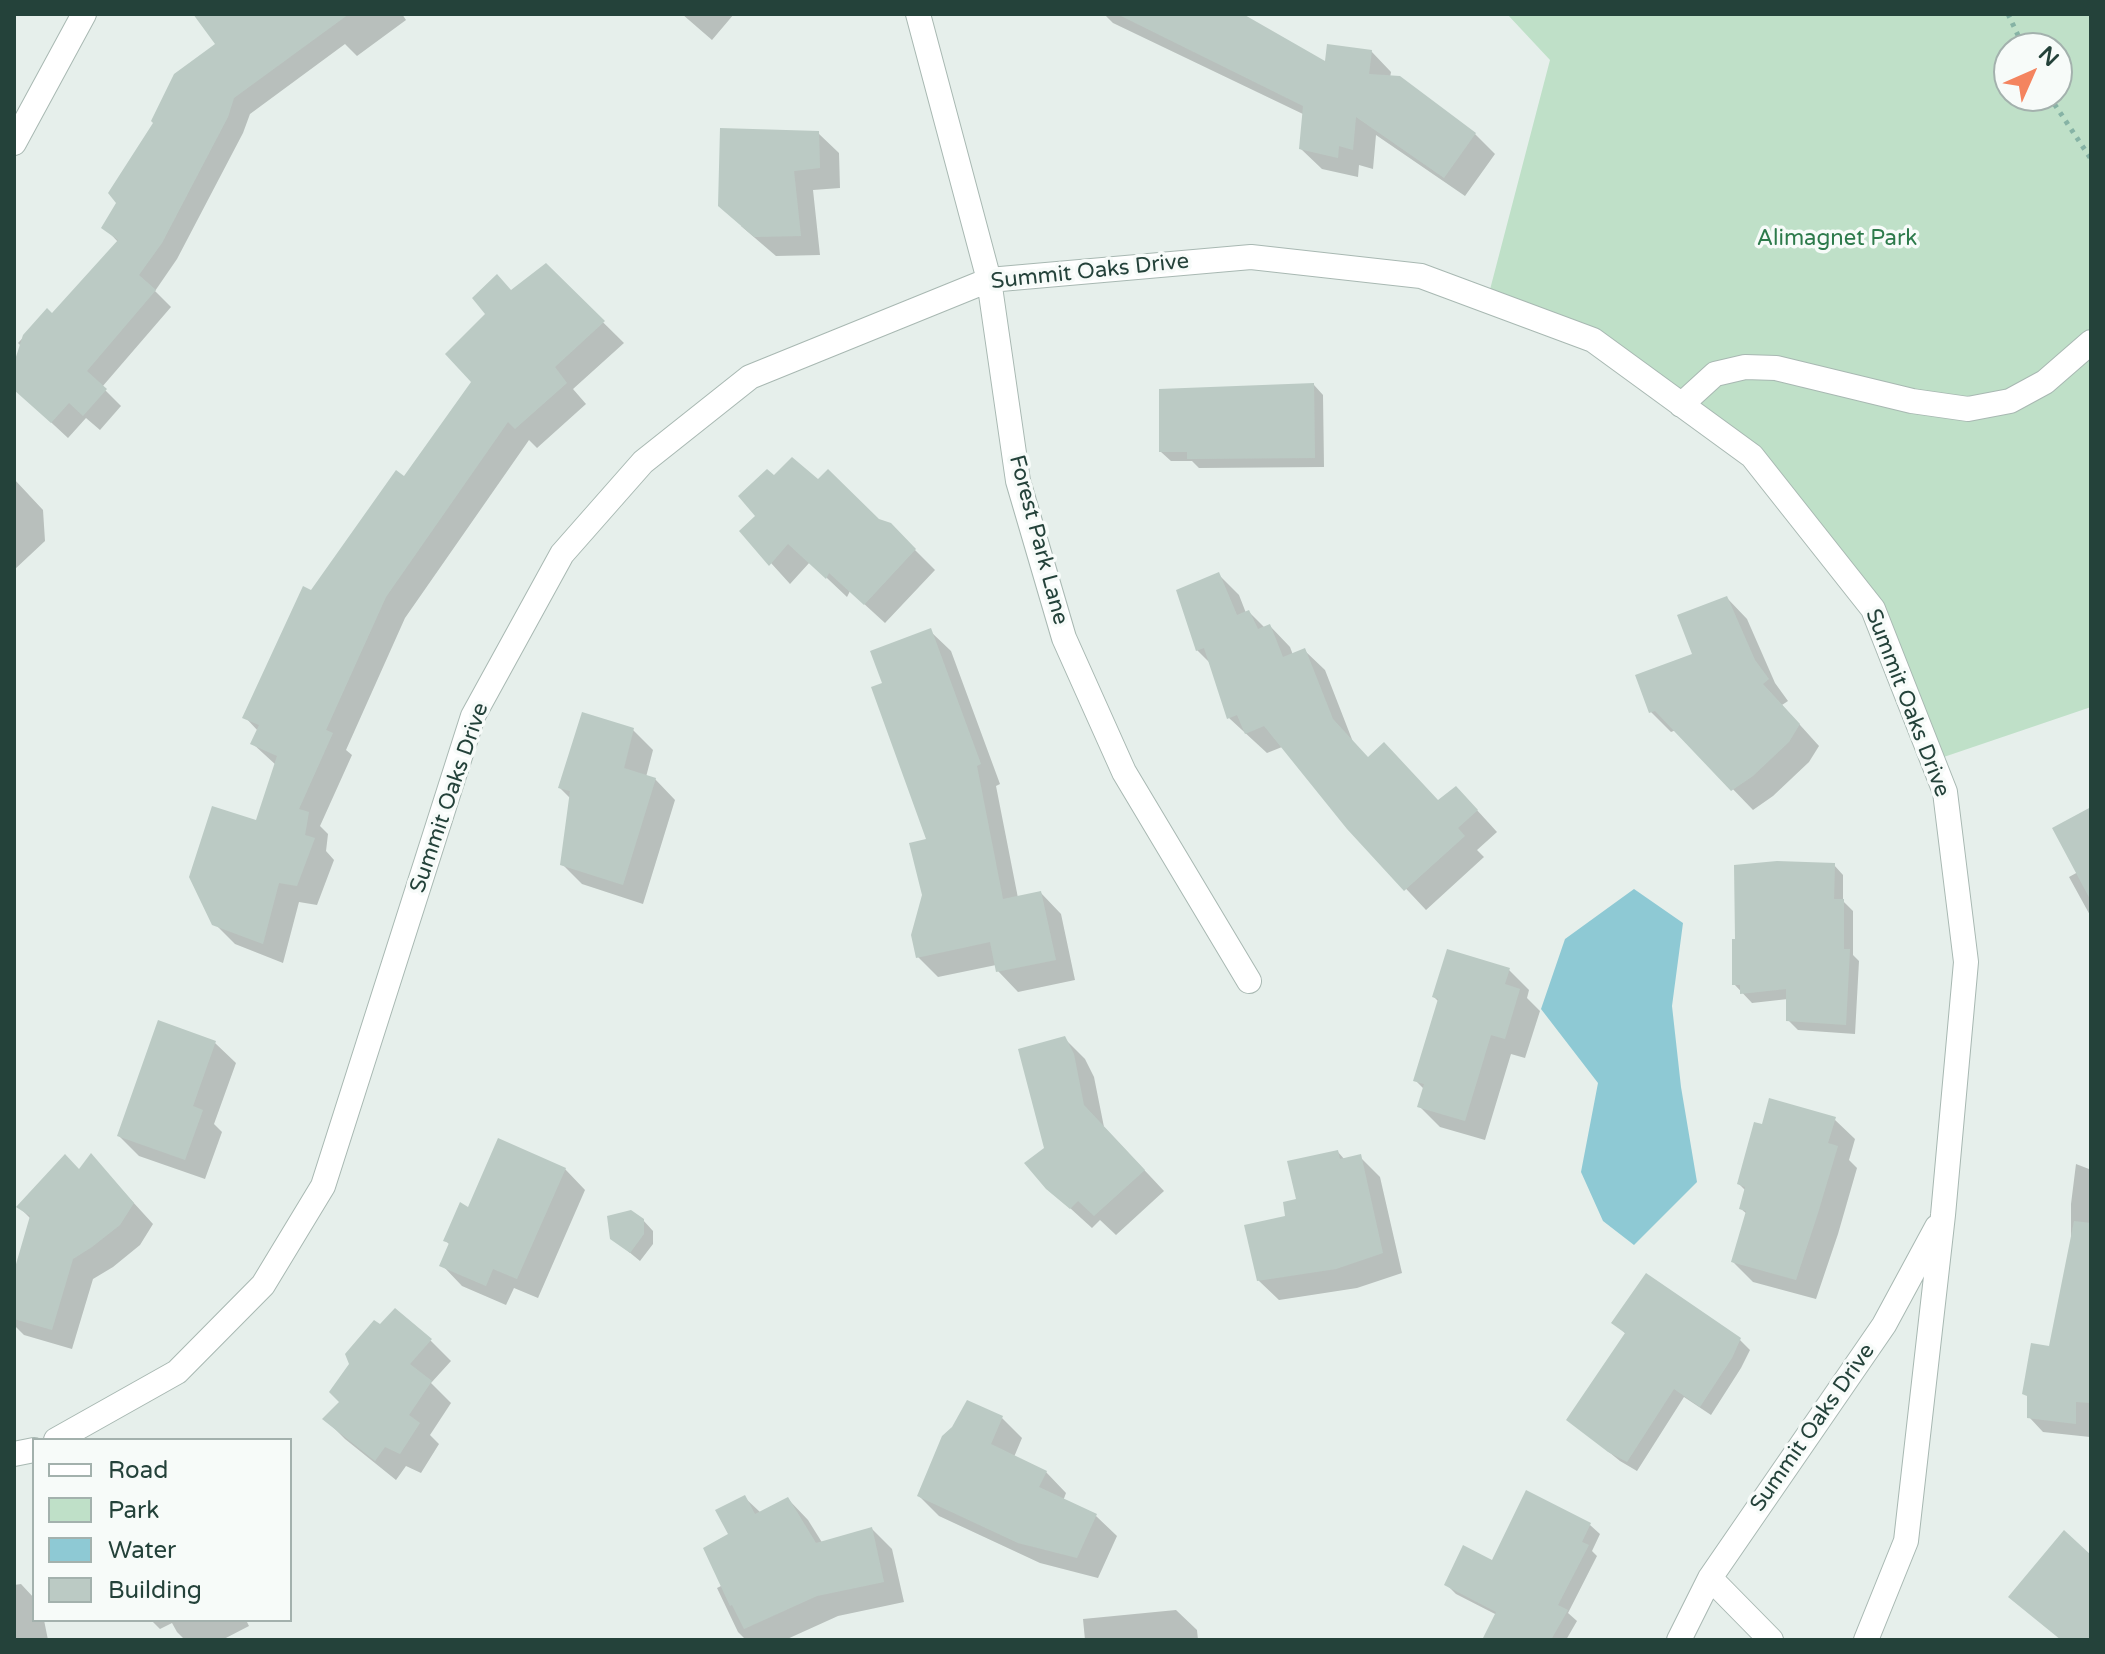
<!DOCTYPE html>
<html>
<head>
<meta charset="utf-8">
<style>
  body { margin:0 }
  #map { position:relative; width:2105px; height:1654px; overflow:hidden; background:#e6efeb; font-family:"Varela Round",sans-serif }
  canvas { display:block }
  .frame { position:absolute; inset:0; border:16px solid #24423a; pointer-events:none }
  .legend { position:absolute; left:32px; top:1438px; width:260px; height:184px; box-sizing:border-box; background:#f7fbf9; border:2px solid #a3b1ad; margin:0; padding:10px 14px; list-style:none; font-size:24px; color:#24423a }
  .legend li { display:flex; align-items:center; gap:16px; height:40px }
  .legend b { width:40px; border:2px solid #a3b1ad }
  .north { position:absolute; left:1993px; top:32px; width:80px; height:80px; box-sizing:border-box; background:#f7fbf9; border:2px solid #a3b1ad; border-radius:50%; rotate:45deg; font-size:22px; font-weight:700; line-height:32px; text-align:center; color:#24423a }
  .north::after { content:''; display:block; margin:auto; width:28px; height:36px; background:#f4845f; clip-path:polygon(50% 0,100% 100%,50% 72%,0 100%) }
</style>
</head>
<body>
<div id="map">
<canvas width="2105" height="1654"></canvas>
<div class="frame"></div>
<ul class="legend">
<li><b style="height:10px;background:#fff"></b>Road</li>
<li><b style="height:22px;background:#bfe0c8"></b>Park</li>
<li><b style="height:22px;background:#8ec9d4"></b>Water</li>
<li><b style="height:22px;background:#bbcac4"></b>Building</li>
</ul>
<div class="north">N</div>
</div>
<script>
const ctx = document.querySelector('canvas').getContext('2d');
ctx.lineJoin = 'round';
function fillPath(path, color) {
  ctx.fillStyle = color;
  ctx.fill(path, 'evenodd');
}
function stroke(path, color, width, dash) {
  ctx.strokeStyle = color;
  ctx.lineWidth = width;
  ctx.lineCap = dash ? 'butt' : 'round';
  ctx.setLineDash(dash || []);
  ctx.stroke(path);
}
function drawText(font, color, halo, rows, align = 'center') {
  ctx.font = font + ' "Varela Round",sans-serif';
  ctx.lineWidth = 7;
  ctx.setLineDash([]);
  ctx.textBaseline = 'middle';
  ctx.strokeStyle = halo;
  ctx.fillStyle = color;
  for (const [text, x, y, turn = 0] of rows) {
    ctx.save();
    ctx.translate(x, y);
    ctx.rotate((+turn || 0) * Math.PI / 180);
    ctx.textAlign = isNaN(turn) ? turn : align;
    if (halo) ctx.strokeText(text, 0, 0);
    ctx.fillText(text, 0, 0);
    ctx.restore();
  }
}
const green = new Path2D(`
  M 1507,14 L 2091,14 L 2091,707 L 1932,761 L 1873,609 L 1752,456 L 1593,340 L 1487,301 L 1550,60 ZM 2009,48 L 2057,48 L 2057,96 L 2009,96 Z`);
const water = new Path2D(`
  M 1634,889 L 1683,923 L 1672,1006 L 1681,1087 L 1697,1182 L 1634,1245 L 1603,1221 L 1581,1172 L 1598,1083 L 1541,1009 L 1565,939 Z`);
const shadow = new Path2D(`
  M 220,14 L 402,14 L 406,20 L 357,56 L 345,44 L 250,114 L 243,133 L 177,259 L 155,291 L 171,307 L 102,387 L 121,406 L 100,430 L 86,418 L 68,438 L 14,388 L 14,373 L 30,355 L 18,343 L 48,311 L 52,316 L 118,242 L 104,227 L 218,44 Z
  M 682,14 L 734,14 L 712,40 Z
  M 1104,14 L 1239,14 L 1326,64 L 1371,51 L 1391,72 L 1390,78 L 1475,134 L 1495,154 L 1465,196 L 1376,135 L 1373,169 L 1359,165 L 1358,177 L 1322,169 L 1301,149 L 1305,115 L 1113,23 Z
  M 818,133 L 839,153 L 840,188 L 813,190 L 820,255 L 776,256 L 741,226 Z
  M 546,266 L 624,343 L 573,389 L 586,404 L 537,448 L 529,440 L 405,618 L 346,750 L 352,755 L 320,826 L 328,834 L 326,851 L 334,860 L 317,905 L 299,902 L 283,963 L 235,944 L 214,923 L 258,823 L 276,765 L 253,744 L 258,731 L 245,717 L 312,592 L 404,478 L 474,382 L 512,292 Z
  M 1314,385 L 1323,395 L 1324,467 L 1199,468 L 1192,461 L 1171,461 L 1161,452 Z
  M 774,477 L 890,525 L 935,570 L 885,623 L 850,591 L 847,597 L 810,562 L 790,584 L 742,531 L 758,516 Z
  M 14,479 L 43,510 L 45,541 L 14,570 Z
  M 1219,575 L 1239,595 L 1246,613 L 1249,612 L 1265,628 L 1270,626 L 1290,647 L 1293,655 L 1304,650 L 1325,670 L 1353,742 L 1368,759 L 1438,802 L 1476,809 L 1497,832 L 1477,850 L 1484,857 L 1426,910 L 1349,828 L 1282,747 L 1267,753 L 1229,718 L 1212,665 L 1197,650 Z
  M 1727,598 L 1747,619 L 1775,683 L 1788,701 L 1782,705 L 1819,746 L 1809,762 L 1773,796 L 1753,810 L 1676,730 L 1671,732 L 1651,712 L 1695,656 Z
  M 930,631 L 951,651 L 1000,784 L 996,786 L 1018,898 L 1041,893 L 1061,914 L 1075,980 L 1018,992 L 998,971 L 996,965 L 938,977 L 918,957 L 929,840 L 884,684 Z
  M 633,730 L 653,750 L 646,777 L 655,779 L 675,800 L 643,904 L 582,884 L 562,864 L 571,799 L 560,788 Z
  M 2091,809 L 2091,917 L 2069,877 L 2078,872 Z
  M 1834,865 L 1843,875 L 1843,901 L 1853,911 L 1853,955 L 1859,961 L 1855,1034 L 1798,1030 L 1788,1020 L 1788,999 L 1752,1003 L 1734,984 Z
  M 1509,970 L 1529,990 L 1527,998 L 1540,1011 L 1525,1058 L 1511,1054 L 1485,1140 L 1440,1127 L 1420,1107 L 1425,1090 L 1415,1080 L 1439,1002 L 1434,997 Z
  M 1064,1038 L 1085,1059 L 1094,1077 L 1104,1127 L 1164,1191 L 1116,1235 L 1100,1220 L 1092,1228 L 1048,1188 L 1046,1148 Z
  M 215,1043 L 236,1063 L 214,1124 L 222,1132 L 205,1179 L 139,1156 L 119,1136 Z
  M 1834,1119 L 1855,1139 L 1849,1160 L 1857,1168 L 1838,1234 L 1816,1299 L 1753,1282 L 1733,1262 L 1747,1214 L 1741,1209 L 1746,1191 L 1739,1184 Z
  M 2091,1146 L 2091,1415 L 2090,1437 L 2043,1432 L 2029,1417 L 2051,1348 L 2071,1249 L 2071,1204 L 2076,1164 L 2089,1169 Z
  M 1338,1152 L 1345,1160 L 1360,1157 L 1380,1177 L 1402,1273 L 1357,1288 L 1279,1300 L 1258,1280 L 1287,1217 L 1298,1201 Z
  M 91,1156 L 153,1224 L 140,1245 L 113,1267 L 93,1279 L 72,1349 L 24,1335 L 14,1325 L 14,1278 L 31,1219 L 19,1207 L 79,1171 Z
  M 565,1169 L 585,1190 L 538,1298 L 514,1288 L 506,1305 L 462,1286 L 442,1265 L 450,1245 L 445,1240 L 469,1209 Z
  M 643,1220 L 653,1231 L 653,1244 L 640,1261 L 612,1238 Z
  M 395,1311 L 431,1341 L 451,1361 L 431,1383 L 451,1403 L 430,1435 L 439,1444 L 421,1473 L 406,1466 L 396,1480 L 345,1439 L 325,1419 L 342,1402 L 381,1326 Z
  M 1614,1323 L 1740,1340 L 1750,1350 L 1741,1368 L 1711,1415 L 1684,1397 L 1637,1471 L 1620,1461 L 1569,1420 L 1627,1335 Z
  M 1002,1418 L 1022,1438 L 1014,1457 L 1046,1472 L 1066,1493 L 1063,1501 L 1096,1516 L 1117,1536 L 1098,1578 L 1040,1563 L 939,1516 L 919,1496 Z
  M 744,1497 L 761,1513 L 788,1499 L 808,1520 L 823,1544 L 872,1529 L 892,1549 L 904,1602 L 838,1616 L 785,1640 L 746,1640 L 738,1632 L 717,1588 L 723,1585 L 730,1534 Z
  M 1590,1525 L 1600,1534 L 1592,1551 L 1597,1556 L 1568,1613 L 1577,1621 L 1566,1640 L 1484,1640 L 1497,1615 L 1456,1594 L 1446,1584 L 1493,1562 Z
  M 21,1584 L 34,1598 L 34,1620 L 44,1620 L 48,1640 L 14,1640 L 14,1585 Z
  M 1176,1610 L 1197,1630 L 1198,1640 L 1085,1640 L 1083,1619 Z
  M 151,1620 L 246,1620 L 249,1626 L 222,1640 L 185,1640 L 177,1632 L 172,1623 L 160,1629 Z`);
const building = new Path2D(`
  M 193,14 L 349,14 L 234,98 L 228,117 L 162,243 L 139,275 L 156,290 L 87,371 L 107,389 L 83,416 L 69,403 L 51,423 L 14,390 L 14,363 L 23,335 L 47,308 L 52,313 L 118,240 L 101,228 L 116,203 L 108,193 L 153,123 L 151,121 L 174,74 L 215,44 Z
  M 1117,14 L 1243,14 L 1325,61 L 1327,44 L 1372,50 L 1369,74 L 1400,76 L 1476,133 L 1444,178 L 1356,117 L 1353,150 L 1339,146 L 1338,158 L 1299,149 L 1303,106 Z
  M 720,128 L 819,131 L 820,168 L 794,171 L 801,236 L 754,237 L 718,206 Z
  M 546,263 L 605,321 L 555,367 L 567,383 L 515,429 L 508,422 L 386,597 L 326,730 L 333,733 L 299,809 L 309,812 L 305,835 L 315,838 L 297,886 L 279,883 L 263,944 L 212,925 L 189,877 L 212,806 L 256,820 L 277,756 L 250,744 L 259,725 L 242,718 L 303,586 L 311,590 L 396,470 L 404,476 L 471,382 L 445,354 L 485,314 L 472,298 L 497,274 L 511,290 Z
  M 1314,383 L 1315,458 L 1187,459 L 1187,452 L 1159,452 L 1159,389 Z
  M 792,457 L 818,479 L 828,469 L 879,519 L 891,523 L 916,549 L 864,605 L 829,573 L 826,579 L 788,544 L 769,566 L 739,531 L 755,516 L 738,496 L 767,469 L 774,475 Z
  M 1219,572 L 1237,615 L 1249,610 L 1258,629 L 1270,624 L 1283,657 L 1305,648 L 1333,719 L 1368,757 L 1384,742 L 1438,800 L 1456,786 L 1478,810 L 1458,828 L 1465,836 L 1404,891 L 1347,829 L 1264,726 L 1245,734 L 1237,715 L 1227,719 L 1204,648 L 1196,651 L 1176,590 Z
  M 1727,596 L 1755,660 L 1769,679 L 1763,684 L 1800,724 L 1789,742 L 1753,776 L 1731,791 L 1655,711 L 1649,713 L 1635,675 L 1692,654 L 1677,615 Z
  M 931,628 L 981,764 L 977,766 L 1003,899 L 1041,891 L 1056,960 L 996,972 L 990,942 L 916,958 L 911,935 L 922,895 L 909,843 L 926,839 L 871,687 L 882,683 L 870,651 Z
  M 582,712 L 634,728 L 624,768 L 656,778 L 623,885 L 560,865 L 570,791 L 558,788 Z
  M 2091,807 L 2091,901 L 2052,828 Z
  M 1777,861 L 1835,863 L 1834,899 L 1844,899 L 1844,949 L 1850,949 L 1846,1025 L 1786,1021 L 1786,989 L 1740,994 L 1740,985 L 1732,985 L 1732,939 L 1735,939 L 1734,865 Z
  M 1447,949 L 1510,968 L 1505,984 L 1520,989 L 1505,1039 L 1491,1035 L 1465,1121 L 1417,1107 L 1424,1084 L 1413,1081 L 1438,999 L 1432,997 Z
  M 158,1020 L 216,1041 L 193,1106 L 203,1110 L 185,1160 L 117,1136 Z
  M 1065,1036 L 1074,1054 L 1084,1105 L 1145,1170 L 1094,1216 L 1078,1201 L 1070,1209 L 1046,1189 L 1024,1163 L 1044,1148 L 1018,1049 Z
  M 1769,1098 L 1836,1117 L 1828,1143 L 1838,1146 L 1818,1213 L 1796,1280 L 1731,1262 L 1746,1211 L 1739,1209 L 1745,1187 L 1737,1184 L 1754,1122 L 1762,1124 Z
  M 498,1138 L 566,1168 L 517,1279 L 493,1269 L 486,1286 L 439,1266 L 449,1243 L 443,1241 L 460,1202 L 468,1207 Z
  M 1338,1150 L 1340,1159 L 1361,1154 L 1383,1253 L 1336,1269 L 1257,1281 L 1244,1225 L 1285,1216 L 1283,1202 L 1296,1199 L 1287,1161 Z
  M 91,1153 L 134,1203 L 120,1225 L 92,1247 L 73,1259 L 52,1330 L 14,1319 L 14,1271 L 30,1216 L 16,1207 L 65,1154 L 79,1169 Z
  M 631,1210 L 644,1219 L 644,1234 L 630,1253 L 610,1239 L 607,1216 Z
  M 2074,1221 L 2091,1223 L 2091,1403 L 2076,1402 L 2076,1424 L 2027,1418 L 2027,1396 L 2022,1394 L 2031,1343 L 2049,1346 Z
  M 1646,1273 L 1741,1338 L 1732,1358 L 1700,1407 L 1674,1389 L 1627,1462 L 1608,1452 L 1566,1420 L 1625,1333 L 1611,1323 Z
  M 395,1308 L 432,1339 L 410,1364 L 432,1381 L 409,1415 L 420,1423 L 400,1454 L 385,1447 L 375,1461 L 322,1419 L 339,1402 L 329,1392 L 349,1364 L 345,1354 L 374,1320 L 380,1324 Z
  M 967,1400 L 1003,1416 L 991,1444 L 1047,1471 L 1039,1487 L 1097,1514 L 1077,1558 L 1018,1543 L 917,1496 L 942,1436 L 952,1427 Z
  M 1526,1490 L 1591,1523 L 1582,1542 L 1589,1545 L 1558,1605 L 1568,1610 L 1551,1640 L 1482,1640 L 1496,1612 L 1444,1585 L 1463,1545 L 1492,1560 Z
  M 745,1495 L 755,1514 L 788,1497 L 816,1543 L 872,1527 L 884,1582 L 817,1596 L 744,1629 L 732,1605 L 730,1606 L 703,1548 L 728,1534 L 715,1510 Z
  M 2064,1530 L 2091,1555 L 2091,1640 L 2061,1640 L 2008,1597 Z`);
const path = new Path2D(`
  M 2008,14 L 2024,48
  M 2049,96 L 2091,159`);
const minor = new Path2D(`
  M 918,14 L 989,280 L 1018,481 L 1064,638 L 1124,772 L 1249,981
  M 14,143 L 84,14
  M 1681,405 L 1715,374 L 1745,367 L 1776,368 L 1912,401 L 1968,409 L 2010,401 L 2045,382 L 2091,342
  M 56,1440 L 177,1372 L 263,1285 L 323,1186 L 473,716 L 562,554 L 643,462 L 750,377 L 989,280 L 1251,257 L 1421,276 L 1593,340 L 1752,456 L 1873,609 L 1945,792 L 1966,962 L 1943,1215 L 1906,1541 L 1866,1640
  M 14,1454 L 34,1450
  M 1710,1578 L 1771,1640
  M 1679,1640 L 1710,1578 L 1884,1325 L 1937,1227`);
const parkNames = [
  ["Alimagnet Park",1837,239]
];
const streetNames = [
  ["Summit Oaks Drive",1090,272,-6],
  ["Forest Park Lane",1038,540,75],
  ["Summit Oaks Drive",1907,703,69],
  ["Summit Oaks Drive",450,798,-71],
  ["Summit Oaks Drive",1813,1428,-55]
];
fillPath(green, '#bfe0c8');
fillPath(water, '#8ec9d4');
fillPath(shadow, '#0003');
fillPath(building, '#bbcac4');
stroke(minor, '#a8b8b2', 26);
stroke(path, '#86b3a5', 5, [4, 6]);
stroke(minor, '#fff', 24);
drawText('22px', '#2d7a4b', '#f7fbf9', parkNames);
drawText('22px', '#24423a', '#f7fbf9', streetNames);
</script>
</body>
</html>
